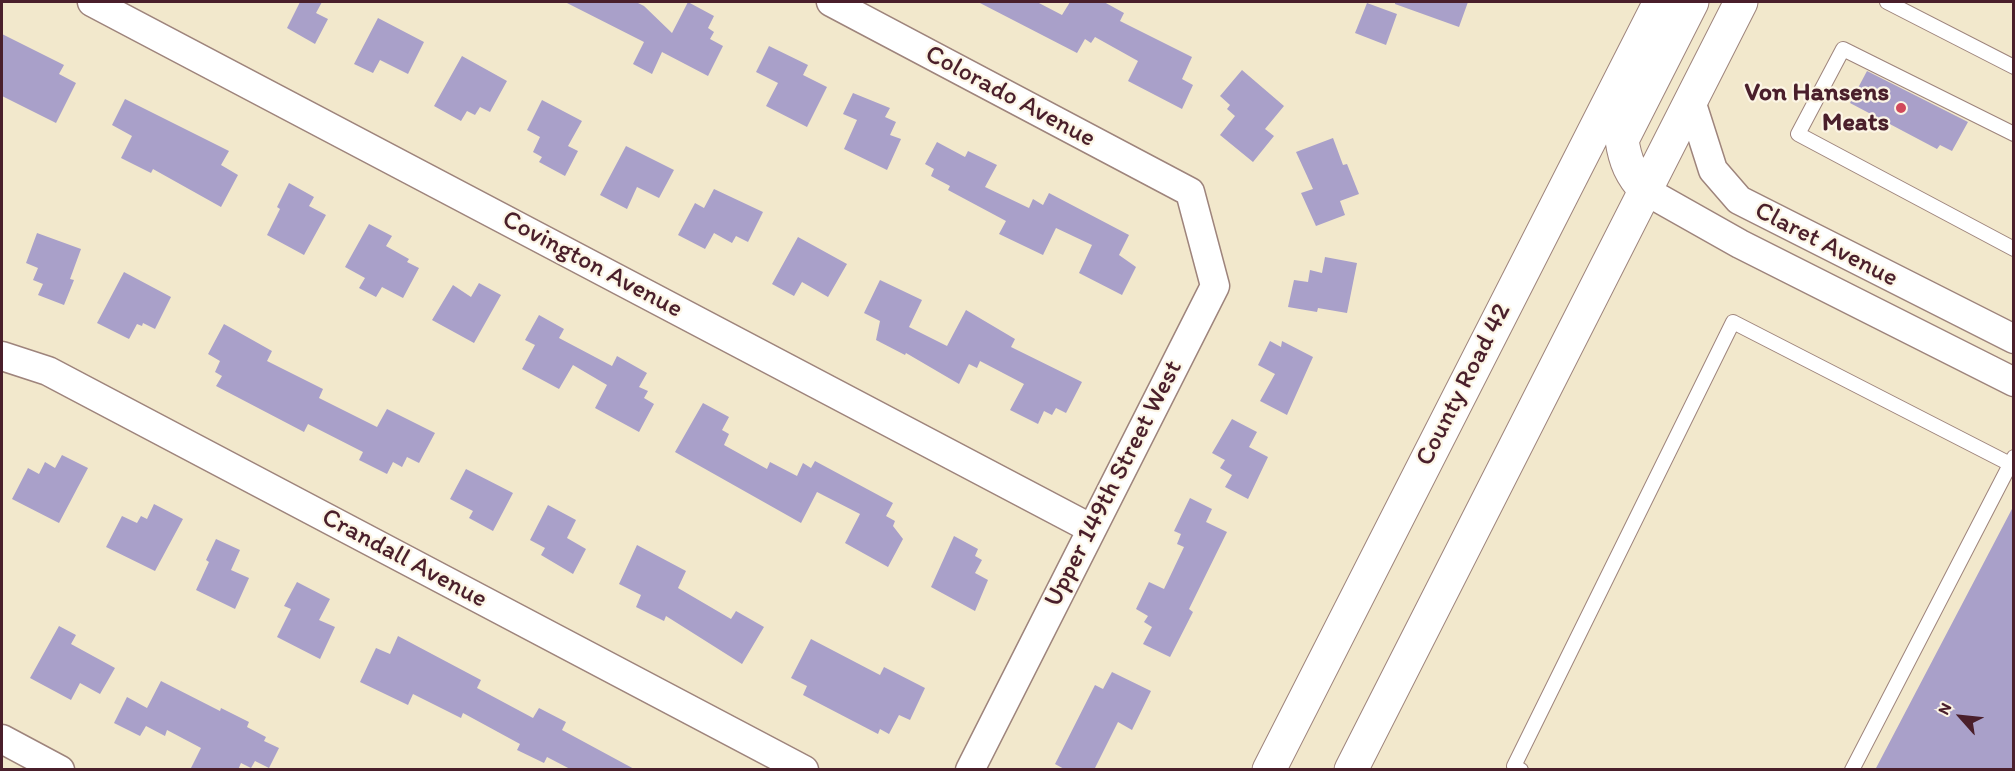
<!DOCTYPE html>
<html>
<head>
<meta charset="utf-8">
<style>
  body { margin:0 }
  #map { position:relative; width:2015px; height:771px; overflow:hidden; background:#f2e8cc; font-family:Itim,sans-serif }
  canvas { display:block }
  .frame { position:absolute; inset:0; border:3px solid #4a1f2b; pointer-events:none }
  .north { position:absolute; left:1931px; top:687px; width:60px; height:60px; -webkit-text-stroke:4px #fcf5e5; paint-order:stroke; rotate:297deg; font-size:16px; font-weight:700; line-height:24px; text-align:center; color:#4a1f2b }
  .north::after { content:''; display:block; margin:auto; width:21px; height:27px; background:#4a1f2b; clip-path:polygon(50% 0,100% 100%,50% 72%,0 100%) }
</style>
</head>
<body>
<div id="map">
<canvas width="2015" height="771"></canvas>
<div class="frame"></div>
<div class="north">N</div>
</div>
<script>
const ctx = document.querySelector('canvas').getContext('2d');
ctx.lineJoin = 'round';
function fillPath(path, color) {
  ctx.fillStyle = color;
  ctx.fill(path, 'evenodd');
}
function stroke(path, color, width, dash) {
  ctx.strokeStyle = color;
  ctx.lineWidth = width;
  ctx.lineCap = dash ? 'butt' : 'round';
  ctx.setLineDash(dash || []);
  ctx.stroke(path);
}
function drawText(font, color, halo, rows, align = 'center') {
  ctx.font = font + ' Itim,sans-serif';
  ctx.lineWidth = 4.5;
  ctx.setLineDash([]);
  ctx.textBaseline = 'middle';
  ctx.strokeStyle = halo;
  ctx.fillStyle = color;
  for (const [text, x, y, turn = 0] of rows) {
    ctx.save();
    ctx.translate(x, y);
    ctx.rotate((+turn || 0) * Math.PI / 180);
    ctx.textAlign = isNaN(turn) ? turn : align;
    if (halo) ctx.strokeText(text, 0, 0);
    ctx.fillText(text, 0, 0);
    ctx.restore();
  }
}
const building = new Path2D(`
  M 300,2 L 322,2 L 316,13 L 328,19 L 315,44 L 287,28 Z
  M 565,2 L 636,2 L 644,6 L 672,33 L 688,2 L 714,16 L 708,28 L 714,32 L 710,39 L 723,46 L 708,76 L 662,52 L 652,74 L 633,64 L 644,42 Z
  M 978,2 L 1037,2 L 1062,15 L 1070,2 L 1104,2 L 1124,13 L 1120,21 L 1192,57 L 1182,79 L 1193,85 L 1182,109 L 1128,81 L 1138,61 L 1095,37 L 1091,43 L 1085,39 L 1077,53 Z
  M 1395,2 L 1468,2 L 1459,27 L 1395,4 Z
  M 1367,3 L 1397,14 L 1386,45 L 1355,33 Z
  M 378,18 L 424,42 L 408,74 L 380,60 L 373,73 L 354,64 Z
  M 2,34 L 64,65 L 59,74 L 76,83 L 56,123 L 2,96 Z
  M 769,46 L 808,65 L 803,75 L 827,87 L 807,127 L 766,106 L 778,83 L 756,72 Z
  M 462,56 L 507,81 L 490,112 L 480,107 L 475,115 L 467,111 L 461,121 L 434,106 Z
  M 1242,70 L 1284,106 L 1265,129 L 1274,136 L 1253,162 L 1220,135 L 1235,116 L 1227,109 L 1230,105 L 1220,96 Z
  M 1867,71 L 1968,122 L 1952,151 L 1940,145 L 1937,149 L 1850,103 Z
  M 853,93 L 890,108 L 885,117 L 896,122 L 890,135 L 901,139 L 887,170 L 844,149 L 857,120 L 843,114 Z
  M 125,99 L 229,151 L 221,165 L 238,175 L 221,207 L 153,169 L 151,173 L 121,158 L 132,136 L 112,125 Z
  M 542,100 L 582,121 L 568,146 L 578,151 L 565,176 L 539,162 L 542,157 L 533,152 L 540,137 L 527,130 Z
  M 1333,138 L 1343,165 L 1347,164 L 1359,194 L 1340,201 L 1345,215 L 1316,226 L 1301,193 L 1313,189 L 1296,152 Z
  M 937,142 L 965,157 L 968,151 L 997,165 L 985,187 L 1029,208 L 1033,199 L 1043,205 L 1049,193 L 1129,235 L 1119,255 L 1136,267 L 1122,295 L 1079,273 L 1092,245 L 1056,228 L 1043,255 L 999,234 L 1006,221 L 948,190 L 950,186 L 931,176 L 934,169 L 925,164 Z
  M 626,146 L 674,170 L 659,198 L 637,187 L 627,209 L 600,195 Z
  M 289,183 L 314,197 L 309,206 L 326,215 L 304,255 L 267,235 L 280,209 L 277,207 Z
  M 714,189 L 763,212 L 748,242 L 736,236 L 732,243 L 714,233 L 705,249 L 678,235 L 695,203 L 704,208 Z
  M 369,224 L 392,236 L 386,246 L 409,259 L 407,262 L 419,268 L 403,298 L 382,287 L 376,297 L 359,288 L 365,278 L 345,267 Z
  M 37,233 L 81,249 L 70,279 L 74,280 L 64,305 L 38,295 L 43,284 L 33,280 L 38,268 L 26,263 Z
  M 798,237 L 847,264 L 828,297 L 802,282 L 794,296 L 772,284 Z
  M 1325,257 L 1357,263 L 1347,313 L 1318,308 L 1317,312 L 1288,307 L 1294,280 L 1308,282 L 1310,270 L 1322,273 Z
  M 124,272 L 171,297 L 155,329 L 143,323 L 142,326 L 137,324 L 129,339 L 97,323 Z
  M 880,280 L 922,300 L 909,327 L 947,346 L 966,310 L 1015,339 L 1011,347 L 1082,382 L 1066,413 L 1056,408 L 1052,415 L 1044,411 L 1038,424 L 1010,410 L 1024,384 L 980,361 L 977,368 L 969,364 L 959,384 L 906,353 L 905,355 L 876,340 L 880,321 L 864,313 Z
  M 479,283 L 501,295 L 474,343 L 432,320 L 453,285 L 471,297 Z
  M 539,315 L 564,329 L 559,338 L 612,366 L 617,356 L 647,373 L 639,387 L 648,391 L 644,398 L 654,404 L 639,432 L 595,408 L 607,385 L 573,365 L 559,389 L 522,369 L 535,345 L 525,340 Z
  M 224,324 L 272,351 L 267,361 L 323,389 L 319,398 L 377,427 L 387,409 L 435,433 L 419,463 L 407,457 L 402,467 L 393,462 L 387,474 L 359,460 L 363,452 L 308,424 L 304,432 L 216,386 L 222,376 L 215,372 L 220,361 L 208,354 Z
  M 1270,341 L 1281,347 L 1282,341 L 1313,357 L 1287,415 L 1260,401 L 1275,374 L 1258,365 Z
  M 703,403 L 729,417 L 722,430 L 729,434 L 724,445 L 767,469 L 770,462 L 797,476 L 803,463 L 811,468 L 815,461 L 893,503 L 886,516 L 895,521 L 893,526 L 903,539 L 888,567 L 845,543 L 860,514 L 817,492 L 801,523 L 675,452 Z
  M 1232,419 L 1257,432 L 1249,447 L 1268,457 L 1248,499 L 1225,487 L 1232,475 L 1220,468 L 1225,460 L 1212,453 Z
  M 62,455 L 88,468 L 59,523 L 12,499 L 28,468 L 39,474 L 45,462 L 55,468 Z
  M 466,469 L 513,493 L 493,531 L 469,518 L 473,511 L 450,499 Z
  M 1190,498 L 1212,509 L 1206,522 L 1227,532 L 1189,609 L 1193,612 L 1170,657 L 1143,644 L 1152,627 L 1144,622 L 1148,616 L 1136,609 L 1149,582 L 1164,589 L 1184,547 L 1177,544 L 1181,534 L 1174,531 Z
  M 154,504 L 183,519 L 155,571 L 106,547 L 122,516 L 137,523 L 141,516 L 147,519 Z
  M 548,505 L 576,520 L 567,538 L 586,549 L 573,574 L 541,555 L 545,548 L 530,540 Z
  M 2013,507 L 2013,770 L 1875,770 Z
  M 954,536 L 978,549 L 975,556 L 982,560 L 975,573 L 988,580 L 975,611 L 931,587 Z
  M 216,539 L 240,550 L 231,570 L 249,578 L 235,609 L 196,590 L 209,562 L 206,560 Z
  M 637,545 L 686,571 L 678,588 L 731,619 L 736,611 L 764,627 L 742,664 L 666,616 L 664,621 L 636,607 L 641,595 L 619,584 Z
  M 297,582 L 330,599 L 319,620 L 335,627 L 320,659 L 277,637 L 291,609 L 284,606 Z
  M 59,626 L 76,635 L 71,644 L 115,668 L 100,694 L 80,683 L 71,700 L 30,678 Z
  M 398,636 L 481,680 L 477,688 L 533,718 L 539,708 L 566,722 L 562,730 L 636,770 L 572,770 L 547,757 L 544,763 L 517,750 L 520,744 L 463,713 L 461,718 L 413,694 L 408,705 L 360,682 L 376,648 L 390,654 Z
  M 811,639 L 880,675 L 884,667 L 925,688 L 910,720 L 899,715 L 889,734 L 880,729 L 878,734 L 803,695 L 807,686 L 791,678 Z
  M 1112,672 L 1151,691 L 1132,730 L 1118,722 L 1094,770 L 1066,770 L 1055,764 L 1095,685 L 1103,689 Z
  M 161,681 L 220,711 L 221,708 L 249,722 L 247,727 L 266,737 L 264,741 L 279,748 L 269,768 L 255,761 L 251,768 L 241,763 L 238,770 L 190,770 L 201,748 L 167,730 L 165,736 L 146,726 L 140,736 L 114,723 L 127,697 L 147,708 Z`);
const lane = new Path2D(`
  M 1887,2 L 2014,67
  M 2014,134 L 1843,49 L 1798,134 L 2014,249
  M 1521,770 L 1514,766 L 1733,322 L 2010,464
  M 1852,770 L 2014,457`);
const street = new Path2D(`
  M 92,2 L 1092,529
  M 831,2 L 1190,192 L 1215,286 L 970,770
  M 1691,101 L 1713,170 L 1739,200 L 2014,339
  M 1646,191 L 1740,244 L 2014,382
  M 2,356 L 48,371 L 804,770
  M 2,739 L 60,770`);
const highway = new Path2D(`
  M 1646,191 C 1631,175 1625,161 1622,140 L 1692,2
  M 1269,770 L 1660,2
  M 1351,770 L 1741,2`);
const markers = [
  [1901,108,6,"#d1495b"]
];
const poiNames = [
  ["Von Hansens",1889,93],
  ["Meats",1889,123]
];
const streetNames = [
  ["Colorado Avenue",1010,97,28],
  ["Claret Avenue",1826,245,27],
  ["Covington Avenue",592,265,28],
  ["County Road 42",1464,385,-63],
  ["Upper 149th Street West",1114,484,-63],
  ["Crandall Avenue",404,559,28]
];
fillPath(building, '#a9a0c9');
stroke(lane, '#9e847c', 16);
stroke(street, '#9e847c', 31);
stroke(highway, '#9e847c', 35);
stroke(lane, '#fff', 14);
stroke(street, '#fff', 28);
stroke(highway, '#fff', 33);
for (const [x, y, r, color] of markers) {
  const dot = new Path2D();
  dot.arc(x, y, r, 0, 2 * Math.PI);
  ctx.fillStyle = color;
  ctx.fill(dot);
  stroke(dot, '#fcf5e5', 2);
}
drawText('bold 26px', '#4a1f2b', '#fcf5e5', poiNames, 'right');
drawText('26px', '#4a1f2b', '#fcf5e5', streetNames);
</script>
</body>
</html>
